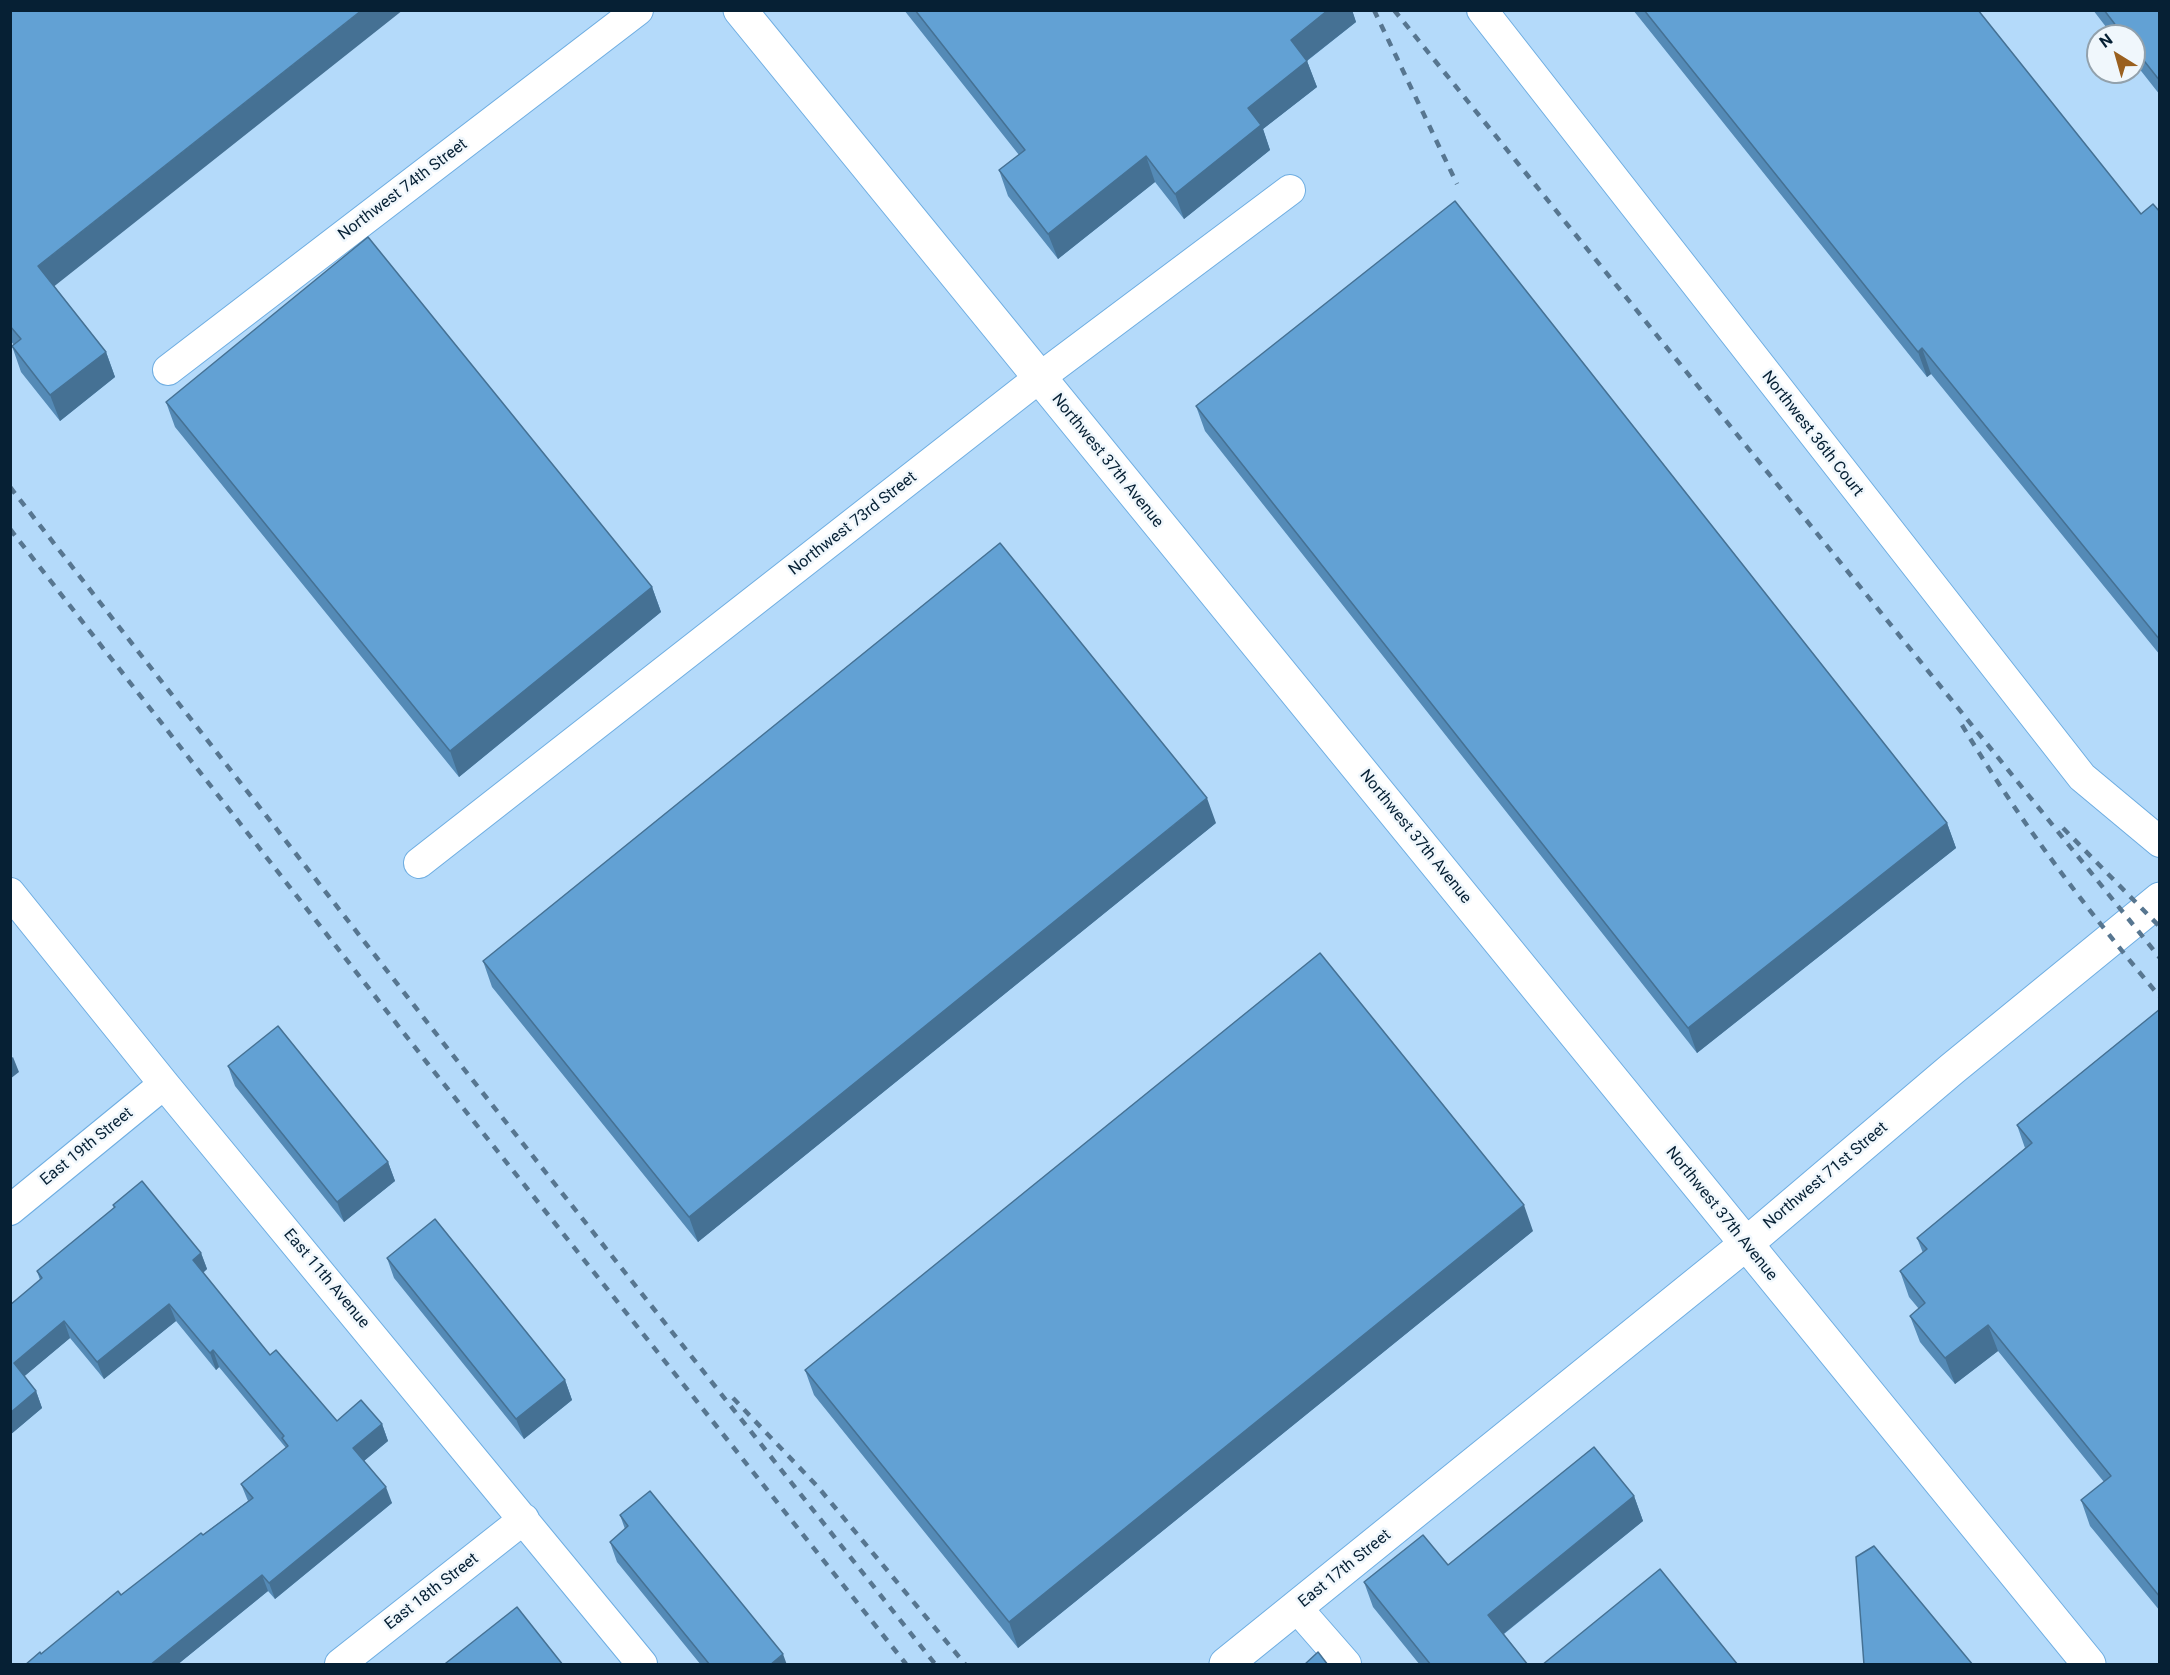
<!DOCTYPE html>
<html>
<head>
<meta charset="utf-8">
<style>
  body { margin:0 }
  #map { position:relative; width:2170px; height:1675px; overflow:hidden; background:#b4dafa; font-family:Roboto,sans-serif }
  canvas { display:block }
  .frame { position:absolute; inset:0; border:12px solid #062034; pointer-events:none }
  .north { position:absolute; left:2086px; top:24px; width:60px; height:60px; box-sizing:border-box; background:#f0f7fc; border:2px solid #92a1ac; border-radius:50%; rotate:323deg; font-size:16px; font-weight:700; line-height:24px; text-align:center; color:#062034 }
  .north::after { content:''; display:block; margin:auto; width:21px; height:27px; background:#9a601f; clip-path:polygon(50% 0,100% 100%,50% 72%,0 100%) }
</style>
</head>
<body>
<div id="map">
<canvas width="2170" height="1675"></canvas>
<div class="frame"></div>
<div class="north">N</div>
</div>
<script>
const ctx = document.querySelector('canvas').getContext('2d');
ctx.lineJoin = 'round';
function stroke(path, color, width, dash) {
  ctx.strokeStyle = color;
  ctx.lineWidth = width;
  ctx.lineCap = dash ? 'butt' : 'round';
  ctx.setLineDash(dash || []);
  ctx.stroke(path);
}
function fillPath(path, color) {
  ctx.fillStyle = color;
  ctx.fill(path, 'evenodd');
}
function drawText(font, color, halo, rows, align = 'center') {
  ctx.font = font + ' Roboto,sans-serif';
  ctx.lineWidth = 5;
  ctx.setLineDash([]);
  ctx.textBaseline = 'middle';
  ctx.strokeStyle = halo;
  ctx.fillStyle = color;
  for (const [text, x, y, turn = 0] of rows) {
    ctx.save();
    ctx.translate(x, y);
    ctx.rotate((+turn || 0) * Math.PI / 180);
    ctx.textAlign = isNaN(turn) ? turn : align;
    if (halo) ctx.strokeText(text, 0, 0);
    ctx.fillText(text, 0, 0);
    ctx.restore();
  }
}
const minor = new Path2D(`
  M 1482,10 L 2082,777 L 2160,842
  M 168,370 L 638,10
  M 419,863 L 1039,378 L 1290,190
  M 10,893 L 164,1084 L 642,1664
  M 10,1210 L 164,1084
  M 1297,1608 L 1346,1664
  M 340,1664 L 524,1519`);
const tertiary = new Path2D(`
  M 740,10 L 2089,1664
  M 1226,1664 L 1746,1244 L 1952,1069 L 2160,899`);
const rail = new Path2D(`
  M 1374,10 L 1457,184
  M 1394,10 L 2160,958
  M 10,487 L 448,1049 L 935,1664
  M 10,529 L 428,1064 L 906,1664
  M 1962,725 C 2020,822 2087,910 2160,997
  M 2063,828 L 2160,927
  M 733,1398 L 818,1487 L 965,1664`);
const wall = new Path2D(`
  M 10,10 L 54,286 L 106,352 L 115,377 L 60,421 L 21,372 L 12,346 L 14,345 L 10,340 Z
  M 904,10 L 1352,10 L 1356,22 L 1307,61 L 1317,87 L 1263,129 L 1270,150 L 1184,219 L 1155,182 L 1058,259 L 1008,196 L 999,170 L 1019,155 Z
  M 1633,10 L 1978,10 L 2141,214 L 2160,212 L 2160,655 L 1931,374 L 1927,377 Z
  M 2093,10 L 2160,10 L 2160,95 L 2134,62 L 2134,36 L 2113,36 Z
  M 166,402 L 652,587 L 661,612 L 459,777 L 175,427 Z
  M 1196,406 L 1947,823 L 1956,848 L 1697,1053 L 1205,431 Z
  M 1216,823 L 698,1242 L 492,987 L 483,961 Z
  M 2160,1009 L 2160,1611 L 2090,1526 L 2081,1500 L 2104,1482 L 1998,1351 L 1955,1384 L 1920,1342 L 1910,1316 L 1919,1309 L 1909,1297 L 1900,1271 L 1923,1253 L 1917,1238 L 2025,1148 L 2017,1125 Z
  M 228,1066 L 388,1162 L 395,1181 L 344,1222 L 235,1086 Z
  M 113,1205 L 201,1253 L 207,1269 L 203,1273 L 270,1355 L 337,1421 L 382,1424 L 388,1441 L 364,1461 L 392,1503 L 275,1599 L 268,1591 L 177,1665 L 25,1665 L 41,1654 L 248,1501 L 241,1484 L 286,1448 L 219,1367 L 216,1370 L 176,1321 L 104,1379 L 70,1338 L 24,1376 L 36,1391 L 42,1408 L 10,1435 L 10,1305 L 40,1280 L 37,1271 L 114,1208 Z
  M 1533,1231 L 1018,1648 L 814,1395 L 805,1370 Z
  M 387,1258 L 565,1380 L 572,1400 L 524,1439 L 394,1278 Z
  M 1634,1496 L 1643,1521 L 1504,1634 L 1528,1665 L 1420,1665 L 1373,1607 L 1364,1582 L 1448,1565 Z
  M 620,1515 L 787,1665 L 701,1665 L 617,1562 L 610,1542 L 625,1529 Z`);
const shadedWall = new Path2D(`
  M 362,10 L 403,10 L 47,292 L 38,266 Z
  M 1328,10 L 1352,10 L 1356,22 L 1300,66 L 1291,40 Z
  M 1307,61 L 1317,87 L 1263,129 L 1270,150 L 1184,219 L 1175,194 L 1248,108 Z
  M 1146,156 L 1155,182 L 1058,259 L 1048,234 Z
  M 1922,348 L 1931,374 L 1927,377 L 1918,352 Z
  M 106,352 L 115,377 L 60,421 L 50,395 Z
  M 652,587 L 661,612 L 459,777 L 450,751 Z
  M 1207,798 L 1216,823 L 698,1242 L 689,1217 Z
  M 1947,823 L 1956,848 L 1697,1053 L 1688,1028 Z
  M 13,1057 L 19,1072 L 10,1079 L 10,1059 Z
  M 388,1162 L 395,1181 L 344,1222 L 337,1202 Z
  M 1524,1205 L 1533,1231 L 1018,1648 L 1009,1622 Z
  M 201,1253 L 207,1269 L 199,1276 L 193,1260 Z
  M 169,1304 L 176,1321 L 104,1379 L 97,1362 Z
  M 64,1321 L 70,1338 L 20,1380 L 14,1363 Z
  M 1988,1325 L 1998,1351 L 1955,1384 L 1945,1358 Z
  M 213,1350 L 219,1367 L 216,1370 L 210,1353 Z
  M 565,1380 L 572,1400 L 524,1439 L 516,1419 Z
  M 36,1391 L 42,1408 L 10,1435 L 10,1413 Z
  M 382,1424 L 388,1441 L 359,1465 L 353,1448 Z
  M 386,1487 L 392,1503 L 275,1599 L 269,1583 Z
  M 1634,1496 L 1643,1521 L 1497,1639 L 1488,1615 Z
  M 262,1575 L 268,1591 L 177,1665 L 150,1665 Z
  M 783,1654 L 787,1665 L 770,1665 Z`);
const building = new Path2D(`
  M 10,10 L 362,10 L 38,266 L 106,352 L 50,395 L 12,346 L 21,339 L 10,326 Z
  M 915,10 L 1328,10 L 1291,40 L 1307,61 L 1248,108 L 1261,125 L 1175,194 L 1146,156 L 1048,234 L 999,170 L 1025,150 Z
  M 1644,10 L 1978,10 L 2141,214 L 2153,204 L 2160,212 L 2160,640 L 1922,348 L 1918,352 Z
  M 2104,10 L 2160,10 L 2160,81 L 2134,48 L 2134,36 L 2124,36 Z
  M 1455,201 L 1947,823 L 1688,1028 L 1196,406 Z
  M 368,237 L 652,587 L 450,751 L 166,402 Z
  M 1000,543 L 1207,798 L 689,1217 L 483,961 Z
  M 1320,953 L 1524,1205 L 1009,1622 L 805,1370 Z
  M 2160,1009 L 2160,1597 L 2081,1500 L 2111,1476 L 1988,1325 L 1945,1358 L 1910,1316 L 1925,1303 L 1900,1271 L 1927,1249 L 1917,1238 L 2032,1143 L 2017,1125 Z
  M 278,1026 L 388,1162 L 337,1202 L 228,1066 Z
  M 142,1181 L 201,1253 L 193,1260 L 270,1355 L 276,1350 L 337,1421 L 361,1400 L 382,1424 L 353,1448 L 386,1487 L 269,1583 L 262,1575 L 150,1665 L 25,1665 L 40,1652 L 41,1654 L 118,1591 L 121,1595 L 201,1533 L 203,1535 L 253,1498 L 241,1484 L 288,1446 L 282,1438 L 284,1436 L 213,1350 L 210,1353 L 169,1304 L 97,1362 L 64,1321 L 14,1363 L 36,1391 L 10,1413 L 10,1305 L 42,1278 L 37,1271 L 115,1207 L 113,1205 Z
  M 435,1219 L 565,1380 L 516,1419 L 387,1258 Z
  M 1594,1447 L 1634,1496 L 1488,1615 L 1528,1665 L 1431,1665 L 1364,1582 L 1423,1535 L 1448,1565 Z
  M 650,1491 L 783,1654 L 770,1665 L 710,1665 L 610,1542 L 628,1526 L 620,1515 Z
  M 1874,1546 L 1973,1665 L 1864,1665 L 1856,1557 Z
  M 1660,1569 L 1738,1665 L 1542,1665 Z
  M 517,1607 L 563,1665 L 444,1665 L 446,1663 Z
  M 1318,1652 L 1328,1665 L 1304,1665 Z`);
const streetNames = [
  ["Northwest 74th Street",403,190,-37],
  ["Northwest 36th Court",1812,434,52],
  ["Northwest 37th Avenue",1107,461,51],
  ["Northwest 73rd Street",853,524,-38],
  ["Northwest 37th Avenue",1415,837,51],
  ["East 19th Street",87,1147,-39],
  ["Northwest 71st Street",1826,1176,-40],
  ["Northwest 37th Avenue",1721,1214,51],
  ["East 11th Avenue",326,1279,50],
  ["East 17th Street",1345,1569,-39],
  ["East 18th Street",432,1592,-38]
];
stroke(minor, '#6eade1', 32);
stroke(tertiary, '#6eade1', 35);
stroke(minor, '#fff', 30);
stroke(tertiary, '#fff', 33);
stroke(rail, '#577690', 4.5, [8, 8]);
fillPath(wall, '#548ab6');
fillPath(shadedWall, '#457194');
fillPath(building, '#62a1d4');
stroke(building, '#457194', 1.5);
drawText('16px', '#062034', '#f0f7fc', streetNames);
</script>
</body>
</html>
